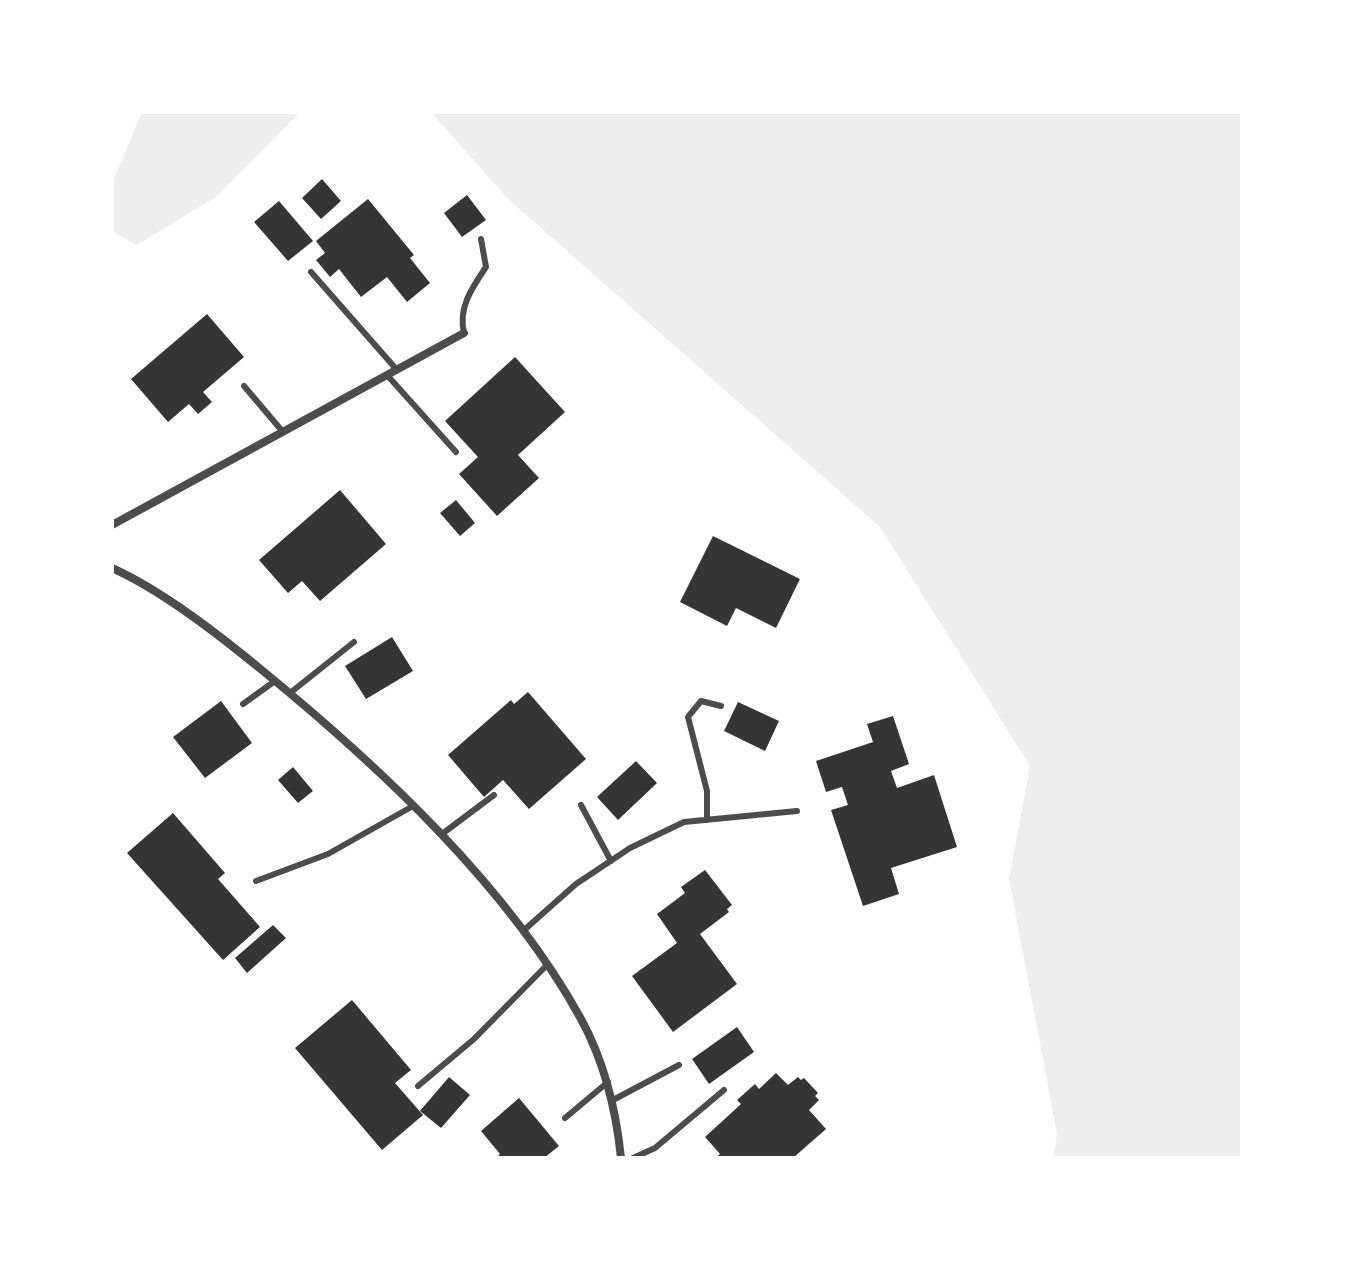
<!DOCTYPE html>
<html>
<head>
<meta charset="utf-8">
<style>
  body { margin:0 }
  #map { position:relative; width:1354px; height:1270px; overflow:hidden; background:#fff; font-family:"Nunito Sans",sans-serif }
  canvas { display:block }
  .frame { position:absolute; inset:0; border:114px solid #fff; pointer-events:none }
</style>
</head>
<body>
<div id="map">
<canvas width="1354" height="1270"></canvas>
<div class="frame"></div>
</div>
<script>
const ctx = document.querySelector('canvas').getContext('2d');
ctx.lineJoin = 'round';
function fillPath(path, color) {
  ctx.fillStyle = color;
  ctx.fill(path, 'evenodd');
}
function stroke(path, color, width, dash) {
  ctx.strokeStyle = color;
  ctx.lineWidth = width;
  ctx.lineCap = dash ? 'butt' : 'round';
  ctx.setLineDash(dash || []);
  ctx.stroke(path);
}
const green = new Path2D(`
  M 142,112 L 300,112 L 219,195 L 137,245 L 112,232 L 112,183 Z
  M 431,112 L 1242,112 L 1242,1158 L 1053,1158 L 1057,1134 L 1009,879 L 1030,766 L 880,527 L 508,199 Z`);
const building = new Path2D(`
  M 322,179 L 341,201 L 321,219 L 302,198 Z
  M 467,195 L 486,220 L 462,237 L 444,213 Z
  M 368,199 L 414,255 L 410,258 L 430,283 L 407,302 L 387,277 L 361,297 L 339,269 L 330,277 L 316,260 L 325,253 L 316,241 Z
  M 279,201 L 313,241 L 288,261 L 254,222 Z
  M 207,314 L 244,357 L 203,392 L 212,402 L 198,414 L 189,404 L 168,422 L 131,379 Z
  M 515,357 L 565,412 L 518,455 L 539,478 L 497,516 L 459,474 L 478,457 L 445,421 Z
  M 340,490 L 386,544 L 320,601 L 302,581 L 288,593 L 259,560 Z
  M 456,500 L 475,523 L 460,536 L 440,513 Z
  M 713,536 L 800,579 L 776,628 L 736,608 L 727,626 L 680,602 Z
  M 392,637 L 413,671 L 366,699 L 345,666 Z
  M 528,692 L 586,759 L 529,809 L 503,780 L 484,797 L 448,755 L 511,700 L 514,704 Z
  M 221,701 L 252,743 L 205,778 L 173,737 Z
  M 738,702 L 779,721 L 765,751 L 724,731 Z
  M 893,716 L 909,764 L 891,771 L 897,788 L 934,775 L 957,847 L 891,868 L 899,894 L 863,906 L 831,810 L 848,805 L 842,787 L 826,792 L 816,761 L 873,742 L 867,724 Z
  M 636,761 L 657,783 L 618,820 L 597,797 Z
  M 293,767 L 313,791 L 298,803 L 278,780 Z
  M 173,813 L 225,873 L 218,879 L 260,927 L 223,960 L 127,853 Z
  M 705,870 L 732,905 L 727,909 L 729,912 L 700,934 L 737,984 L 673,1032 L 632,976 L 677,943 L 657,914 L 685,893 L 681,887 Z
  M 273,925 L 286,938 L 247,973 L 235,958 Z
  M 352,1000 L 411,1070 L 395,1083 L 423,1115 L 382,1150 L 295,1048 Z
  M 737,1027 L 754,1052 L 709,1084 L 692,1059 Z
  M 776,1073 L 788,1085 L 798,1077 L 801,1080 L 804,1078 L 818,1093 L 815,1096 L 819,1100 L 809,1110 L 826,1129 L 793,1158 L 715,1158 L 720,1154 L 705,1137 L 741,1104 L 737,1100 L 755,1084 L 759,1089 Z
  M 449,1077 L 470,1095 L 441,1128 L 420,1111 Z
  M 519,1098 L 559,1146 L 544,1158 L 496,1158 L 500,1154 L 481,1131 Z`);
const service = new Path2D(`
  M 311,272 L 397,370
  M 464,333 C 458,307 472,288 486,267 L 481,239
  M 387,375 L 456,452
  M 244,386 L 283,432
  M 290,693 L 354,642
  M 243,704 L 275,681
  M 581,805 L 611,861
  M 707,820 L 707,791 L 688,717 L 701,701 L 721,706
  M 442,834 L 494,795
  M 256,881 L 328,854 L 413,806
  M 523,931 L 576,884 L 630,848 L 684,822 L 797,811
  M 418,1086 L 474,1039 L 546,966
  M 613,1100 L 679,1065
  M 565,1118 L 608,1082
  M 633,1158 L 655,1148 L 724,1090`);
const minor = new Path2D(`
  M 112,525 L 464,333
  M 112,568 C 163,591 219,635 263,671 C 379,766 508,886 581,1019 C 605,1063 616,1109 621,1158`);
fillPath(green, '#eee');
fillPath(building, '#353535');
stroke(service, '#4c4c4c', 6);
stroke(minor, '#4c4c4c', 8);
</script>
</body>
</html>
